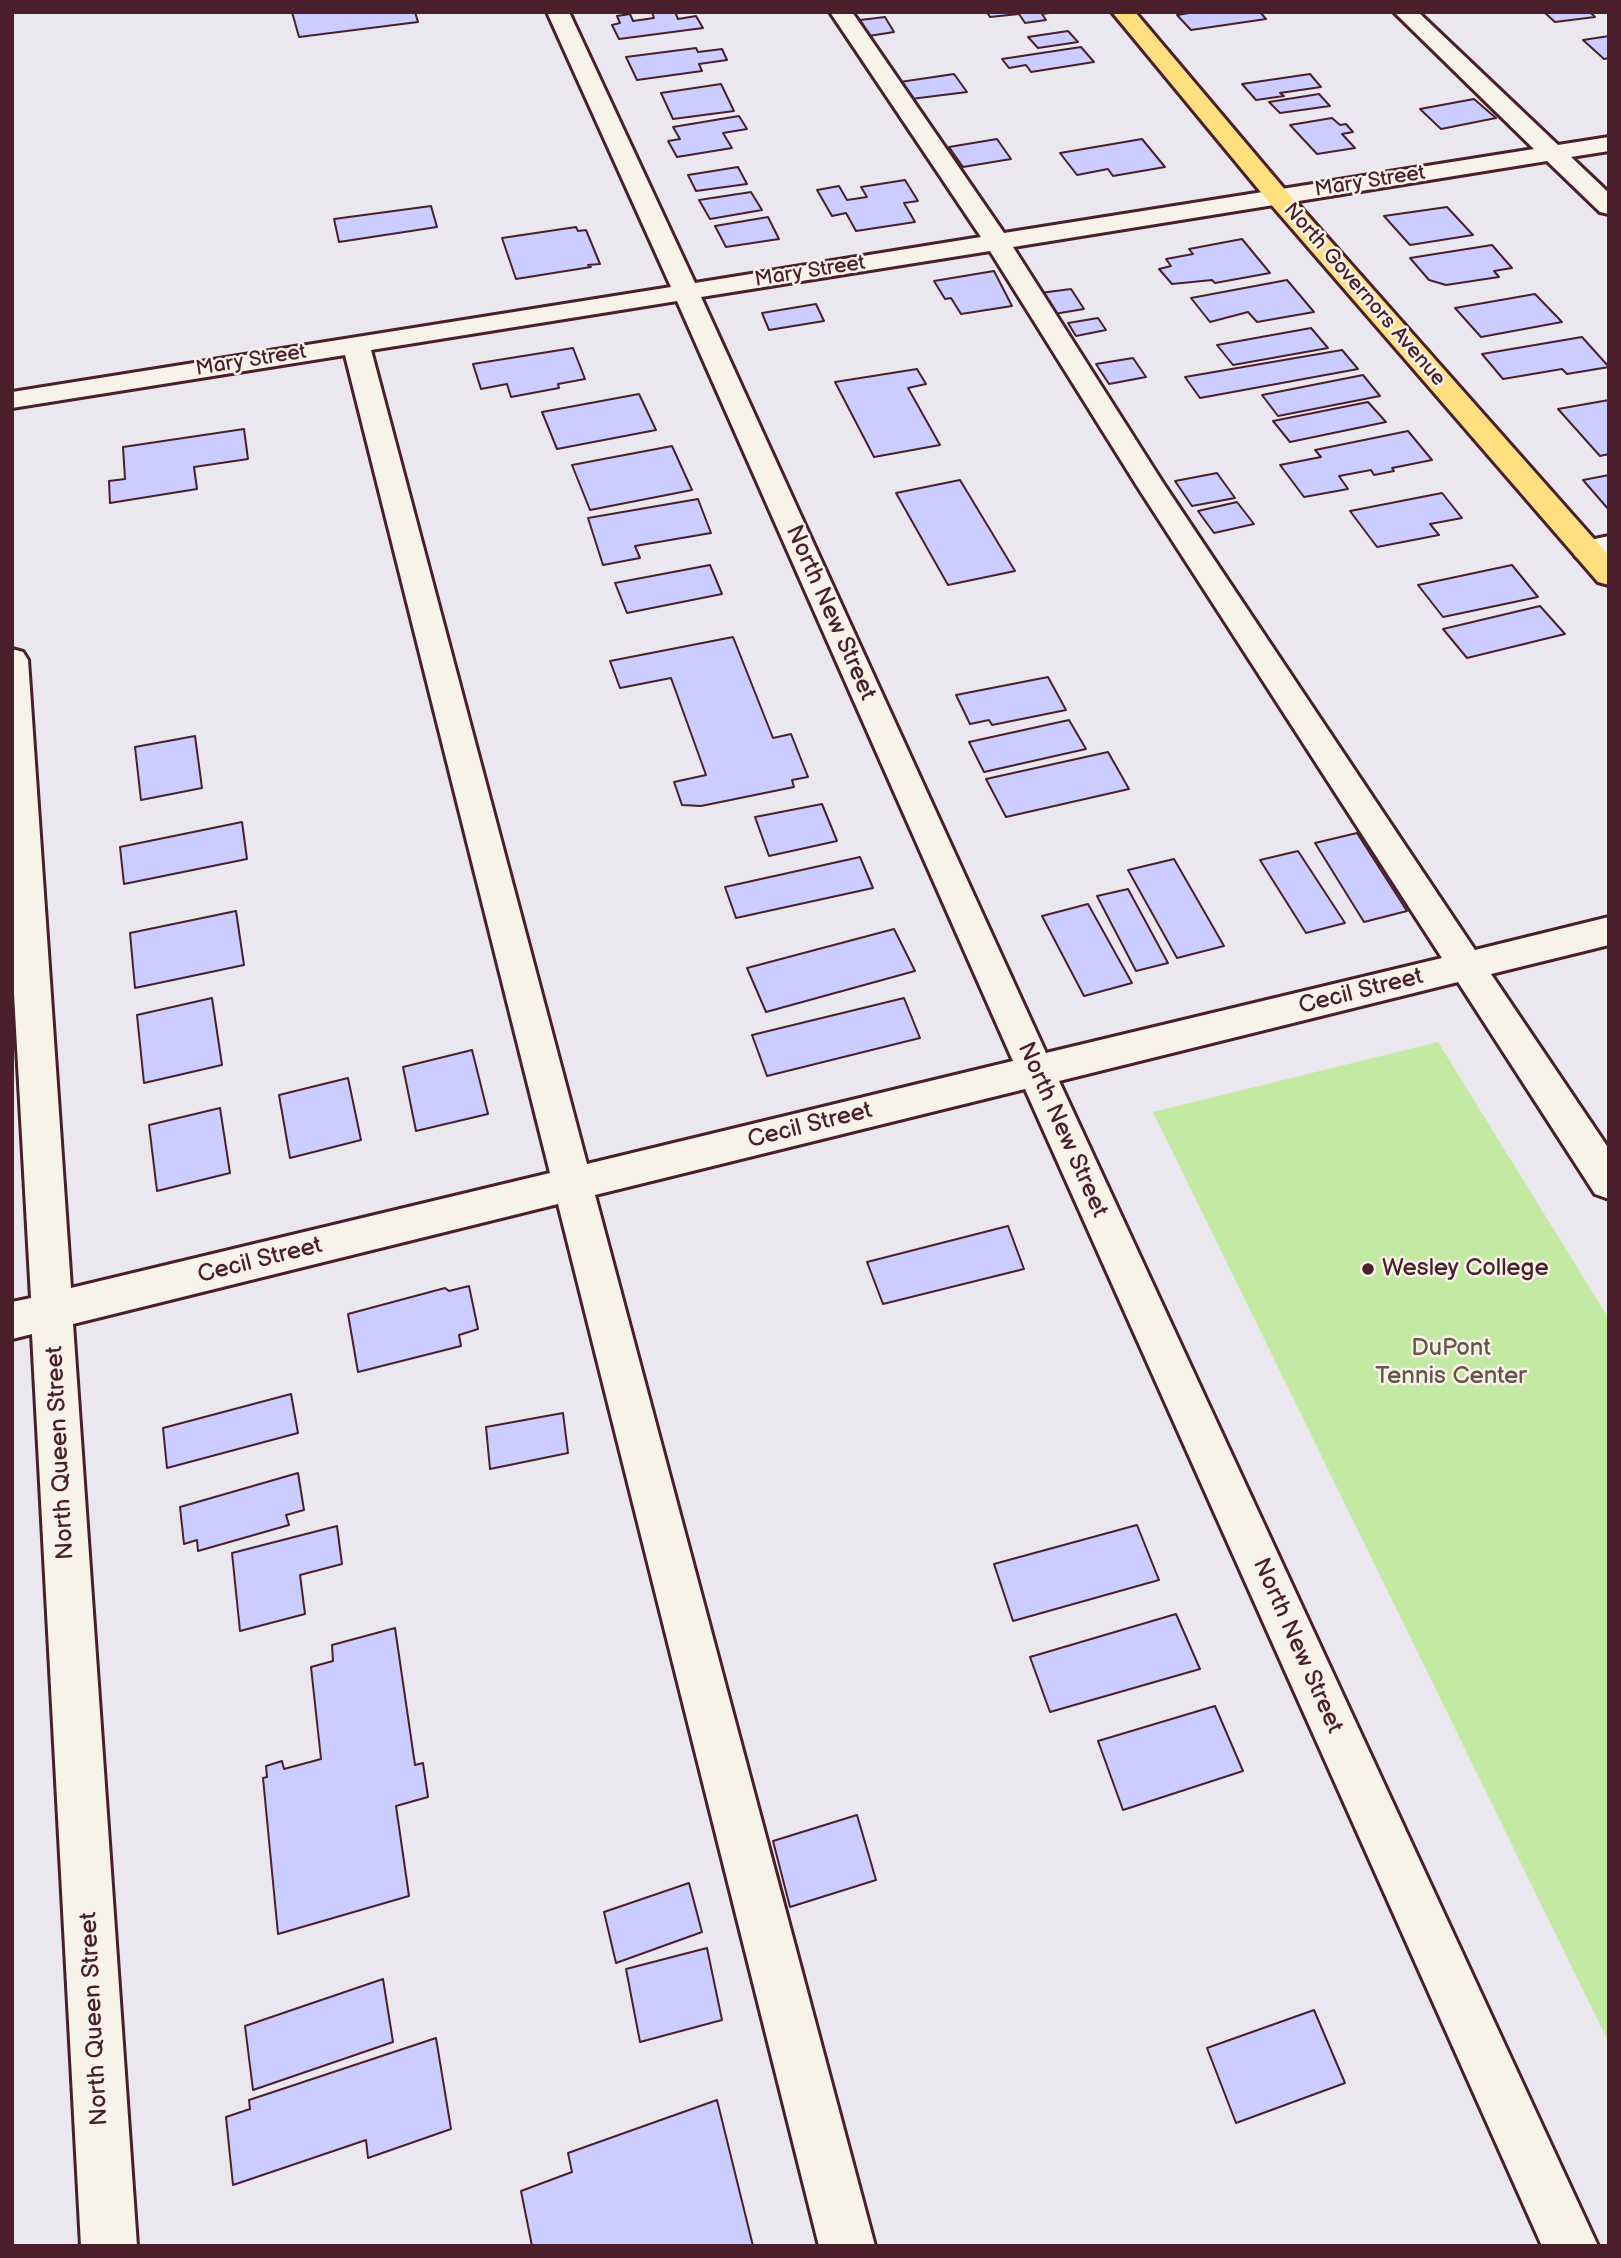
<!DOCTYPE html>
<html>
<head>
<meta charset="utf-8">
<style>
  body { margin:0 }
  #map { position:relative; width:1621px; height:2258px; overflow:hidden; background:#eae7ef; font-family:"Balsamiq Sans",sans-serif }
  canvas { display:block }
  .frame { position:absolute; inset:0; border:14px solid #4a1f2b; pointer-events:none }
</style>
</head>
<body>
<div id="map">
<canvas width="1621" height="2258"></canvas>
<div class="frame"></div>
</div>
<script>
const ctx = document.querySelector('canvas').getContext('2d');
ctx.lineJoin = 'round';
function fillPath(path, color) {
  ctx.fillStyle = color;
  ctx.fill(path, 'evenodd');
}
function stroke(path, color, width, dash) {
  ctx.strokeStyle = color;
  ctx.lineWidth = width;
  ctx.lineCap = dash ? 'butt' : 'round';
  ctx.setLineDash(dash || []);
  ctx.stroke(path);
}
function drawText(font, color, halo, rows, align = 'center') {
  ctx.font = font + ' "Balsamiq Sans",sans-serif';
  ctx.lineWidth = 5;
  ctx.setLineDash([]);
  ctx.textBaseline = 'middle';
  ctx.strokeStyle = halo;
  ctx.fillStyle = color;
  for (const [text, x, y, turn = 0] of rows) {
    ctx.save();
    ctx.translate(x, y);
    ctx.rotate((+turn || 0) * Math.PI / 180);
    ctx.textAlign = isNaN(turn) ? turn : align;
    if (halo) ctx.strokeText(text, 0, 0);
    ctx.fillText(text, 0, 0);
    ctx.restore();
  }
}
const green = new Path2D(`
  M 1438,1042 L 1609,1319 L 1609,2043 L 1153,1112 Z`);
const building = new Path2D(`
  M 292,12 L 415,12 L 418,22 L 299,37 Z
  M 652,12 L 675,12 L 678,19 L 696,16 L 703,28 L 619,39 L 612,25 L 620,23 L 617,16 L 630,14 L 633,21 L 654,18 Z
  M 987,12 L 1057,12 L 1042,14 L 1046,20 L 1025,23 L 1019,14 L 990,17 Z
  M 1196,12 L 1260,12 L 1266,19 L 1191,30 L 1177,15 Z
  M 1544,12 L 1590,12 L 1595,17 L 1555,22 Z
  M 885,17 L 894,32 L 869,36 L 860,20 Z
  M 1068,31 L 1078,42 L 1038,48 L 1028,37 Z
  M 1609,36 L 1609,58 L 1604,59 L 1583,40 Z
  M 1081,47 L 1094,62 L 1031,72 L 1026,65 L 1009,68 L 1002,59 Z
  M 696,48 L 698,52 L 722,49 L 727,60 L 699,64 L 702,71 L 637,80 L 626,57 Z
  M 954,74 L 967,92 L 911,99 L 900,82 Z
  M 1310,74 L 1321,87 L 1280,93 L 1284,96 L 1256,100 L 1242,84 Z
  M 721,84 L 734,111 L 673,119 L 661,93 Z
  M 1319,94 L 1330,106 L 1280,113 L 1269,102 Z
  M 1474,99 L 1496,118 L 1441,129 L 1420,109 Z
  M 739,116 L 747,129 L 723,133 L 732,148 L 677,157 L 668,141 L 680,139 L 673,127 Z
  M 1332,118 L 1340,125 L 1346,124 L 1353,132 L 1342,134 L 1355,148 L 1317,154 L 1290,125 Z
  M 997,139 L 1011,159 L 963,167 L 949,147 Z
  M 1142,139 L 1165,167 L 1113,176 L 1108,169 L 1077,175 L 1060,153 Z
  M 738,167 L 747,184 L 696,191 L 688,175 Z
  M 905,180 L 918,201 L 904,203 L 915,222 L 856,231 L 846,213 L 832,216 L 817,190 L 839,186 L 847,200 L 867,197 L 861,187 Z
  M 751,192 L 762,210 L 710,219 L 699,200 Z
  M 431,206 L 437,227 L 339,242 L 334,219 Z
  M 1447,207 L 1473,235 L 1410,245 L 1384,216 Z
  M 768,217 L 779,239 L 726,247 L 715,226 Z
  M 576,227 L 578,231 L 586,230 L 600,264 L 588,265 L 591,267 L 516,279 L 502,238 Z
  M 1242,239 L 1270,273 L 1215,283 L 1212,280 L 1172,284 L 1159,269 L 1171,266 L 1166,259 L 1193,254 L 1189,249 Z
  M 1492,245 L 1512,268 L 1494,271 L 1499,277 L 1446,285 L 1429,280 L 1410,258 Z
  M 994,271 L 1012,306 L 961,314 L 951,298 L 945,299 L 934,281 Z
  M 1287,280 L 1314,312 L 1257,322 L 1248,312 L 1210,322 L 1191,298 Z
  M 1071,289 L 1084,309 L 1054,314 L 1040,293 Z
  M 1535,294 L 1562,322 L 1481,337 L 1455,308 Z
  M 816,304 L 824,321 L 769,330 L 762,313 Z
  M 1098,318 L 1106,330 L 1076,336 L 1068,323 Z
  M 1311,328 L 1328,348 L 1233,365 L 1217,345 Z
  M 1582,337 L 1609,367 L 1567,374 L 1562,369 L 1503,379 L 1482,354 Z
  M 573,348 L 585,379 L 558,384 L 559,388 L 511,397 L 507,384 L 481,389 L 473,364 Z
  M 1342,350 L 1358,369 L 1200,398 L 1185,377 Z
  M 1133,358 L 1146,377 L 1109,384 L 1096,364 Z
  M 917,369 L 926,384 L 908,388 L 940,445 L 874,457 L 835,382 Z
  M 1363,375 L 1380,396 L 1278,416 L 1262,395 Z
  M 639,394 L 656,430 L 557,449 L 542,412 Z
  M 1609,400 L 1609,454 L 1600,456 L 1558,409 Z
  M 1368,402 L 1386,422 L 1290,442 L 1273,421 Z
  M 244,429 L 248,459 L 194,467 L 197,489 L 110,503 L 109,481 L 125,479 L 123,447 Z
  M 1408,431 L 1432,460 L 1392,468 L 1394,471 L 1374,475 L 1371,470 L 1339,476 L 1348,489 L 1304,497 L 1280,465 L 1321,457 L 1315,450 Z
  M 672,446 L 692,490 L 590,510 L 572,465 Z
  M 1217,473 L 1235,498 L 1192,506 L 1175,481 Z
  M 1609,475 L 1609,510 L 1583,480 Z
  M 960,480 L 1015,571 L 948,585 L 896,493 Z
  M 1442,493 L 1462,518 L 1430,524 L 1439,535 L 1377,547 L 1350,511 Z
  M 698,499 L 711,533 L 635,546 L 640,558 L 603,565 L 588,518 Z
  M 1237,502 L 1254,524 L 1214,533 L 1198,511 Z
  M 710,565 L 722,594 L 627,613 L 615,583 Z
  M 1512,565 L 1538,597 L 1443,617 L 1418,585 Z
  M 1540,606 L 1565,634 L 1467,658 L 1443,629 Z
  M 733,637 L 773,738 L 791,734 L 808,777 L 792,780 L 794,787 L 701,806 L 682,805 L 674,782 L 706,775 L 671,678 L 620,688 L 610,661 Z
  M 1048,677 L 1066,710 L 992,725 L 989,720 L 970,724 L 956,695 Z
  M 1069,720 L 1086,749 L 984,772 L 969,742 Z
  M 195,736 L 202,788 L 141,800 L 135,747 Z
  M 1108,752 L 1129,789 L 1006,817 L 986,779 Z
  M 822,804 L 837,841 L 769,856 L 755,817 Z
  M 242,822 L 247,859 L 124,884 L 120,847 Z
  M 1357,833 L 1407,911 L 1364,922 L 1315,843 Z
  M 1298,851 L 1345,923 L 1306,933 L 1260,860 Z
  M 860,857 L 873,888 L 736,918 L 725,887 Z
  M 1174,859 L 1224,946 L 1177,958 L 1128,870 Z
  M 1128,889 L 1168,963 L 1136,971 L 1097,896 Z
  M 1088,904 L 1132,983 L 1084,996 L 1042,916 Z
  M 236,911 L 244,965 L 135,988 L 130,933 Z
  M 894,929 L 915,971 L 766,1012 L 747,968 Z
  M 212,998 L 222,1065 L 144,1083 L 137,1015 Z
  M 904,998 L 920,1038 L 767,1076 L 752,1035 Z
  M 472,1050 L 488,1114 L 416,1131 L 403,1067 Z
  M 348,1078 L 361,1140 L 290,1158 L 279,1095 Z
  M 220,1108 L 230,1173 L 157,1191 L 149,1125 Z
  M 1008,1226 L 1024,1269 L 883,1304 L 867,1262 Z
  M 469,1286 L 478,1329 L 459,1335 L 461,1346 L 358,1372 L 348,1314 L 445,1288 L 449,1291 Z
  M 291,1394 L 298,1433 L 167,1468 L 163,1428 Z
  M 563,1413 L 568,1453 L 490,1469 L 486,1427 Z
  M 298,1473 L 304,1510 L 286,1515 L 289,1525 L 198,1551 L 197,1540 L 184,1544 L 180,1507 Z
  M 1137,1525 L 1159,1580 L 1013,1621 L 994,1564 Z
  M 337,1526 L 342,1564 L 300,1575 L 305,1614 L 240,1631 L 232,1553 Z
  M 1176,1614 L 1200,1669 L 1050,1712 L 1030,1657 Z
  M 395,1628 L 415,1765 L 423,1763 L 428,1797 L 396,1806 L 409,1896 L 278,1934 L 263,1778 L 267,1777 L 266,1766 L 282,1761 L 284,1769 L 321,1759 L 311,1667 L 333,1661 L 332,1645 Z
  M 1215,1706 L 1243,1771 L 1123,1810 L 1098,1741 Z
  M 857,1815 L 876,1880 L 790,1907 L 773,1841 Z
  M 689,1883 L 702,1932 L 616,1963 L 604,1912 Z
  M 707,1948 L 722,2020 L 640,2042 L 626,1969 Z
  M 383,1979 L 393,2042 L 253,2090 L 245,2026 Z
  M 1314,2010 L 1345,2083 L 1236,2123 L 1207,2048 Z
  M 436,2038 L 451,2129 L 368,2158 L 366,2140 L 233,2185 L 226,2117 L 250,2109 L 249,2100 Z
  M 717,2100 L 753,2246 L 532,2246 L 521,2191 L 572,2172 L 568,2153 Z`);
const minor = new Path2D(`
  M 547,12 L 569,12 L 695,283 L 981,237 L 830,12 L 852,12 L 1004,233 L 1534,149 L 1394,12 L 1418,12 L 1558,145 L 1609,137 L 1609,151 L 1571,157 L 1609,193 L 1609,214 L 1600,212 L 1547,161 L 1013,247 L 1165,486 L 1475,950 L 1609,917 L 1609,945 L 1491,974 L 1609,1149 L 1609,1199 L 1595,1194 L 1458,982 L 1059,1081 L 1598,2246 L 1542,2246 L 1025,1089 L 595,1195 L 875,2246 L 819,2246 L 558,1204 L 73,1324 L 137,2246 L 81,2246 L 32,1334 L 12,1339 L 12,1302 L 31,1298 L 12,958 L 12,649 L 23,652 L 28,660 L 71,1288 L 550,1173 L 345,355 L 12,408 L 12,392 L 671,287 ZM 990,251 L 1137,486 L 1442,958 L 1046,1053 L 701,297 ZM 677,301 L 1013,1061 L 587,1164 L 371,350 Z
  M 1609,536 L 1609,555 L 1587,560 L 1576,557 L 1572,550 L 1576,543 Z`);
const major = new Path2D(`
  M 1112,12 L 1135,12 L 1287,192 L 1609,556 L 1609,585 L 1598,582 L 1269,202 Z`);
const markers = [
  [1368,1269,7,"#4a1f2b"]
];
const farStreetnames = [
  ["Mary Street",1370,182,-9],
  ["Mary Street",810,272,-9],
  ["North Governors Avenue",1364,295,49],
  ["Mary Street",251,361,-9]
];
const streetNames = [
  ["North New Street",830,613,66],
  ["Cecil Street",1361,992,-14],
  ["Cecil Street",810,1126,-14],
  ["North New Street",1062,1130,66],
  ["Cecil Street",260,1261,-14],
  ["North Queen Street",61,1453,-93],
  ["North New Street",1297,1646,66],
  ["North Queen Street",95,2019,-93]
];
const poiNames = [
  ["Wesley College",1382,1269]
];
const parkNames = [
  ["DuPont",1451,1349],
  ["Tennis Center",1451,1377]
];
fillPath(green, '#c3e9a3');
fillPath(building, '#cbccff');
stroke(building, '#4a1f2b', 2);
stroke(minor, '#4a1f2b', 6);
stroke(major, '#4a1f2b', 6);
fillPath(minor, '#f7f3e8');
fillPath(major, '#fedf80');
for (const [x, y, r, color] of markers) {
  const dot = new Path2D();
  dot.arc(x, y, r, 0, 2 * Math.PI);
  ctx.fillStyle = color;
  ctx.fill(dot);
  stroke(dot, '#f7f3e8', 2.5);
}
drawText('21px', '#4a1f2b', '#f7f3e8', farStreetnames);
drawText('24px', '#4a1f2b', '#f7f3e8', streetNames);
drawText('24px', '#4a1f2b', '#f7f3e8', poiNames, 'left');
drawText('24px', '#685249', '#f7f3e8', parkNames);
</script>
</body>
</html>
